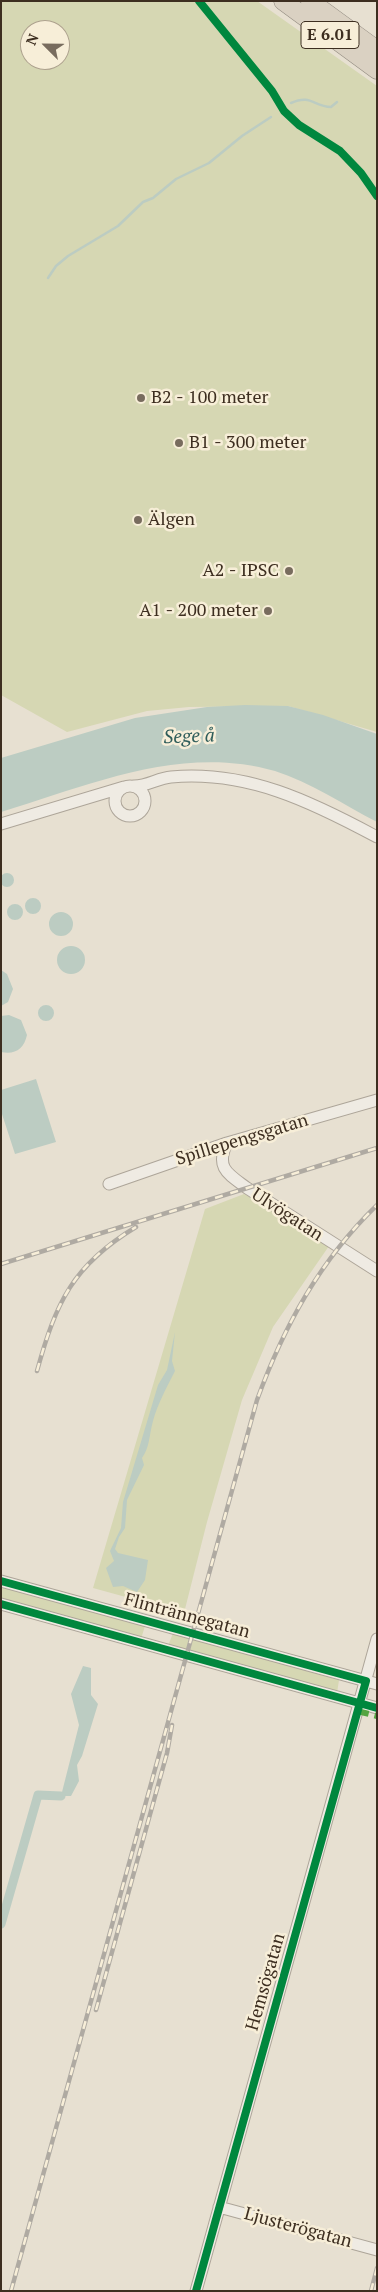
<!DOCTYPE html>
<html>
<head>
<meta charset="utf-8">
<style>
  body { margin:0 }
  #map { position:relative; width:378px; height:2292px; overflow:hidden; background:#e7e0d1; font-family:"PT Serif",serif }
  canvas { display:block }
  .frame { position:absolute; inset:0; border:2px solid #3d2e20; pointer-events:none }
  .north { position:absolute; left:20px; top:20px; width:50px; height:50px; box-sizing:border-box; background:#f7eed8; border:1px solid #ada18e; border-radius:50%; rotate:293deg; font-size:14px; font-weight:700; line-height:20px; text-align:center; color:#3d2e20 }
  .north::after { content:''; display:block; margin:auto; width:18px; height:22px; background:#786c5e; clip-path:polygon(50% 0,100% 100%,50% 72%,0 100%) }
</style>
</head>
<body>
<div id="map">
<canvas width="378" height="2292"></canvas>
<div class="frame"></div>
<div class="north">N</div>
</div>
<script>
const ctx = document.querySelector('canvas').getContext('2d');
ctx.lineJoin = 'round';
function fillPath(path, color) {
  ctx.fillStyle = color;
  ctx.fill(path, 'evenodd');
}
function stroke(path, color, width, dash) {
  ctx.strokeStyle = color;
  ctx.lineWidth = width;
  ctx.lineCap = dash ? 'butt' : 'round';
  ctx.setLineDash(dash || []);
  ctx.stroke(path);
}
function drawText(font, color, halo, rows, align = 'center') {
  ctx.font = font + ' "PT Serif",serif';
  ctx.lineWidth = 5;
  ctx.setLineDash([]);
  ctx.textBaseline = 'middle';
  ctx.strokeStyle = halo;
  ctx.fillStyle = color;
  for (const [text, x, y, turn = 0] of rows) {
    ctx.save();
    ctx.translate(x, y);
    ctx.rotate((+turn || 0) * Math.PI / 180);
    ctx.textAlign = isNaN(turn) ? turn : align;
    if (halo) ctx.strokeText(text, 0, 0);
    ctx.fillText(text, 0, 0);
    ctx.restore();
  }
}
const green = new Path2D(`
  M 1,1 L 257,1 L 377,86 L 377,732 L 288,706 L 189,707 L 147,711 L 67,732 L 1,695 ZM 30,30 L 60,30 L 60,60 L 30,60 Z
  M 244,1194 L 270,1207 L 329,1246 L 273,1327 L 242,1400 L 207,1522 L 184,1613 L 93,1588 L 205,1209 Z
  M 1,1587 L 145,1626 L 141,1639 L 1,1598 Z
  M 173,1633 L 339,1680 L 337,1693 L 168,1646 Z`);
const water = new Path2D(`
  M 245,705 L 288,706 L 323,715 L 377,734 L 377,822 C 344,805 310,782 275,771 C 182,744 89,785 1,812 L 1,758 L 135,718 L 207,707 Z
  M0 880a7 7 0 1 1 14 0a7 7 0 1 1-14 0Z
  M25 906a8 8 0 1 1 16 0a8 8 0 1 1-16 0Z
  M7 912a8 8 0 1 1 16 0a8 8 0 1 1-16 0Z
  M49 924a12 12 0 1 1 24 0a12 12 0 1 1-24 0Z
  M57 960a14 14 0 1 1 28 0a14 14 0 1 1-28 0Z
  M 1,970 L 7,974 L 13,989 L 8,1002 L 1,1006 Z
  M38 1013a8 8 0 1 1 16 0a8 8 0 1 1-16 0Z
  M 9,1015 L 21,1020 L 27,1035 C 24,1049 15,1055 1,1052 L 1,1016 Z
  M 36,1079 L 56,1142 L 15,1154 L 1,1111 L 1,1090 Z
  M 175,1332 L 172,1361 L 175,1371 C 167,1387 158,1403 153,1421 C 149,1435 150,1447 142,1458 L 144,1465 L 127,1500 L 125,1528 L 119,1537 L 115,1549 L 118,1553 L 148,1560 L 145,1580 L 137,1592 L 123,1586 L 113,1587 L 106,1568 L 114,1561 L 110,1551 L 121,1528 L 123,1502 L 158,1385 L 167,1370 Z
  M 83,1666 L 91,1668 L 91,1695 L 98,1704 L 82,1756 L 77,1765 L 79,1781 L 71,1796 L 61,1796 L 79,1725 L 71,1694 Z`);
const stream = new Path2D(`
  M 291,103 C 311,94 313,106 331,107 L 337,102
  M 48,278 L 56,266 L 68,256 L 118,226 L 143,202 L 153,198 L 176,179 L 209,163 L 242,136 L 271,117`);
const canal = new Path2D(`
  M 1,1924 L 38,1795 L 61,1796`);
const minor = new Path2D(`
  M115 801a15 15 0 1 1 30 0a15 15 0 1 1-30 0Z
  M 134,786 C 148,786 158,778 171,777 C 247,770 312,802 377,837
  M 1,824 L 124,787
  M 227,1143 C 215,1168 228,1174 247,1188 L 377,1271
  M 109,1184 L 227,1143 L 377,1100
  M 1,1581 L 377,1684
  M 1,1604 L 377,1708
  M 219,2207 L 377,2250
  M 196,2291 L 377,1639`);
const highway = new Path2D(`
  M 283,1 L 377,70
  M 310,1 L 377,50`);
const rail = new Path2D(`
  M 1,1264 L 377,1148
  M 37,1371 C 56,1302 73,1265 136,1227
  M 96,2010 L 167,1753 L 172,1725
  M 11,2291 L 257,1400 C 284,1326 320,1260 377,1205
  M 371,2291 L 377,2268`);
const quiet = new Path2D(`
  M 357,1711 L 377,1716`);
const cycleway = new Path2D(`
  M 199,1 L 272,91 L 284,111 L 299,125 L 340,151 L 361,173 L 377,196
  M 1,1581 L 366,1681 L 196,2291
  M 1,1604 L 377,1708`);
const markers = [
  [141,398,5,"#786c5e"],
  [179,443,5,"#786c5e"],
  [138,520,5,"#786c5e"],
  [289,571,5,"#786c5e"],
  [268,611,5,"#786c5e"]
];
const shields = [
  [330,35,58]
];
const shieldNames = [
  ["E 6.01",330,35]
];
const poiNames = [
  ["B2 - 100 meter",151,398],
  ["B1 - 300 meter",189,443],
  ["Älgen",148,520],
  ["A2 - IPSC",279,571,"right"],
  ["A1 - 200 meter",258,611,"right"]
];
const streetNames = [
  ["Spillepengsgatan",242,1140,-17],
  ["Ulvögatan",287,1215,33],
  ["Flintrännegatan",187,1616,15],
  ["Hemsögatan",266,1982,-74],
  ["Ljusterögatan",298,2228,15]
];
const waterNames = [
  ["Sege å",189,737,-2]
];
fillPath(green, '#d6d7b3');
fillPath(water, '#bcccc2');
stroke(stream, '#bcccc2', 2.5);
stroke(canal, '#bcccc2', 9);
stroke(minor, '#ada599', 13);
stroke(highway, '#928b80', 19);
stroke(minor, '#efebe3', 11);
stroke(highway, '#dad1c2', 18);
stroke(rail, '#afaaa2', 4.5);
stroke(rail, '#f7eed8', 2.5, [8]);
stroke(quiet, '#54a441', 6, [12, 6]);
stroke(cycleway, '#00873e', 8);
for (const [x, y, r, color] of markers) {
  const dot = new Path2D();
  dot.arc(x, y, r, 0, 2 * Math.PI);
  ctx.fillStyle = color;
  ctx.fill(dot);
  stroke(dot, '#f7eed8', 2);
}
for (const [x, y, w] of shields) {
  const box = new Path2D();
  box.roundRect(x - w / 2, y - 13.5, w, 27, 4);
  ctx.fillStyle = '#f7eed8';
  ctx.fill(box);
  stroke(box, '#3d2e20', 1);
}
drawText('bold 16px', '#3d2e20', null, shieldNames);
drawText('18px', '#3d2e20', '#f7eed8', poiNames, 'left');
drawText('18px', '#3d2e20', '#f7eed8', streetNames);
drawText('italic 19px', '#2f5d5a', '#f7eed8', waterNames);
</script>
</body>
</html>
